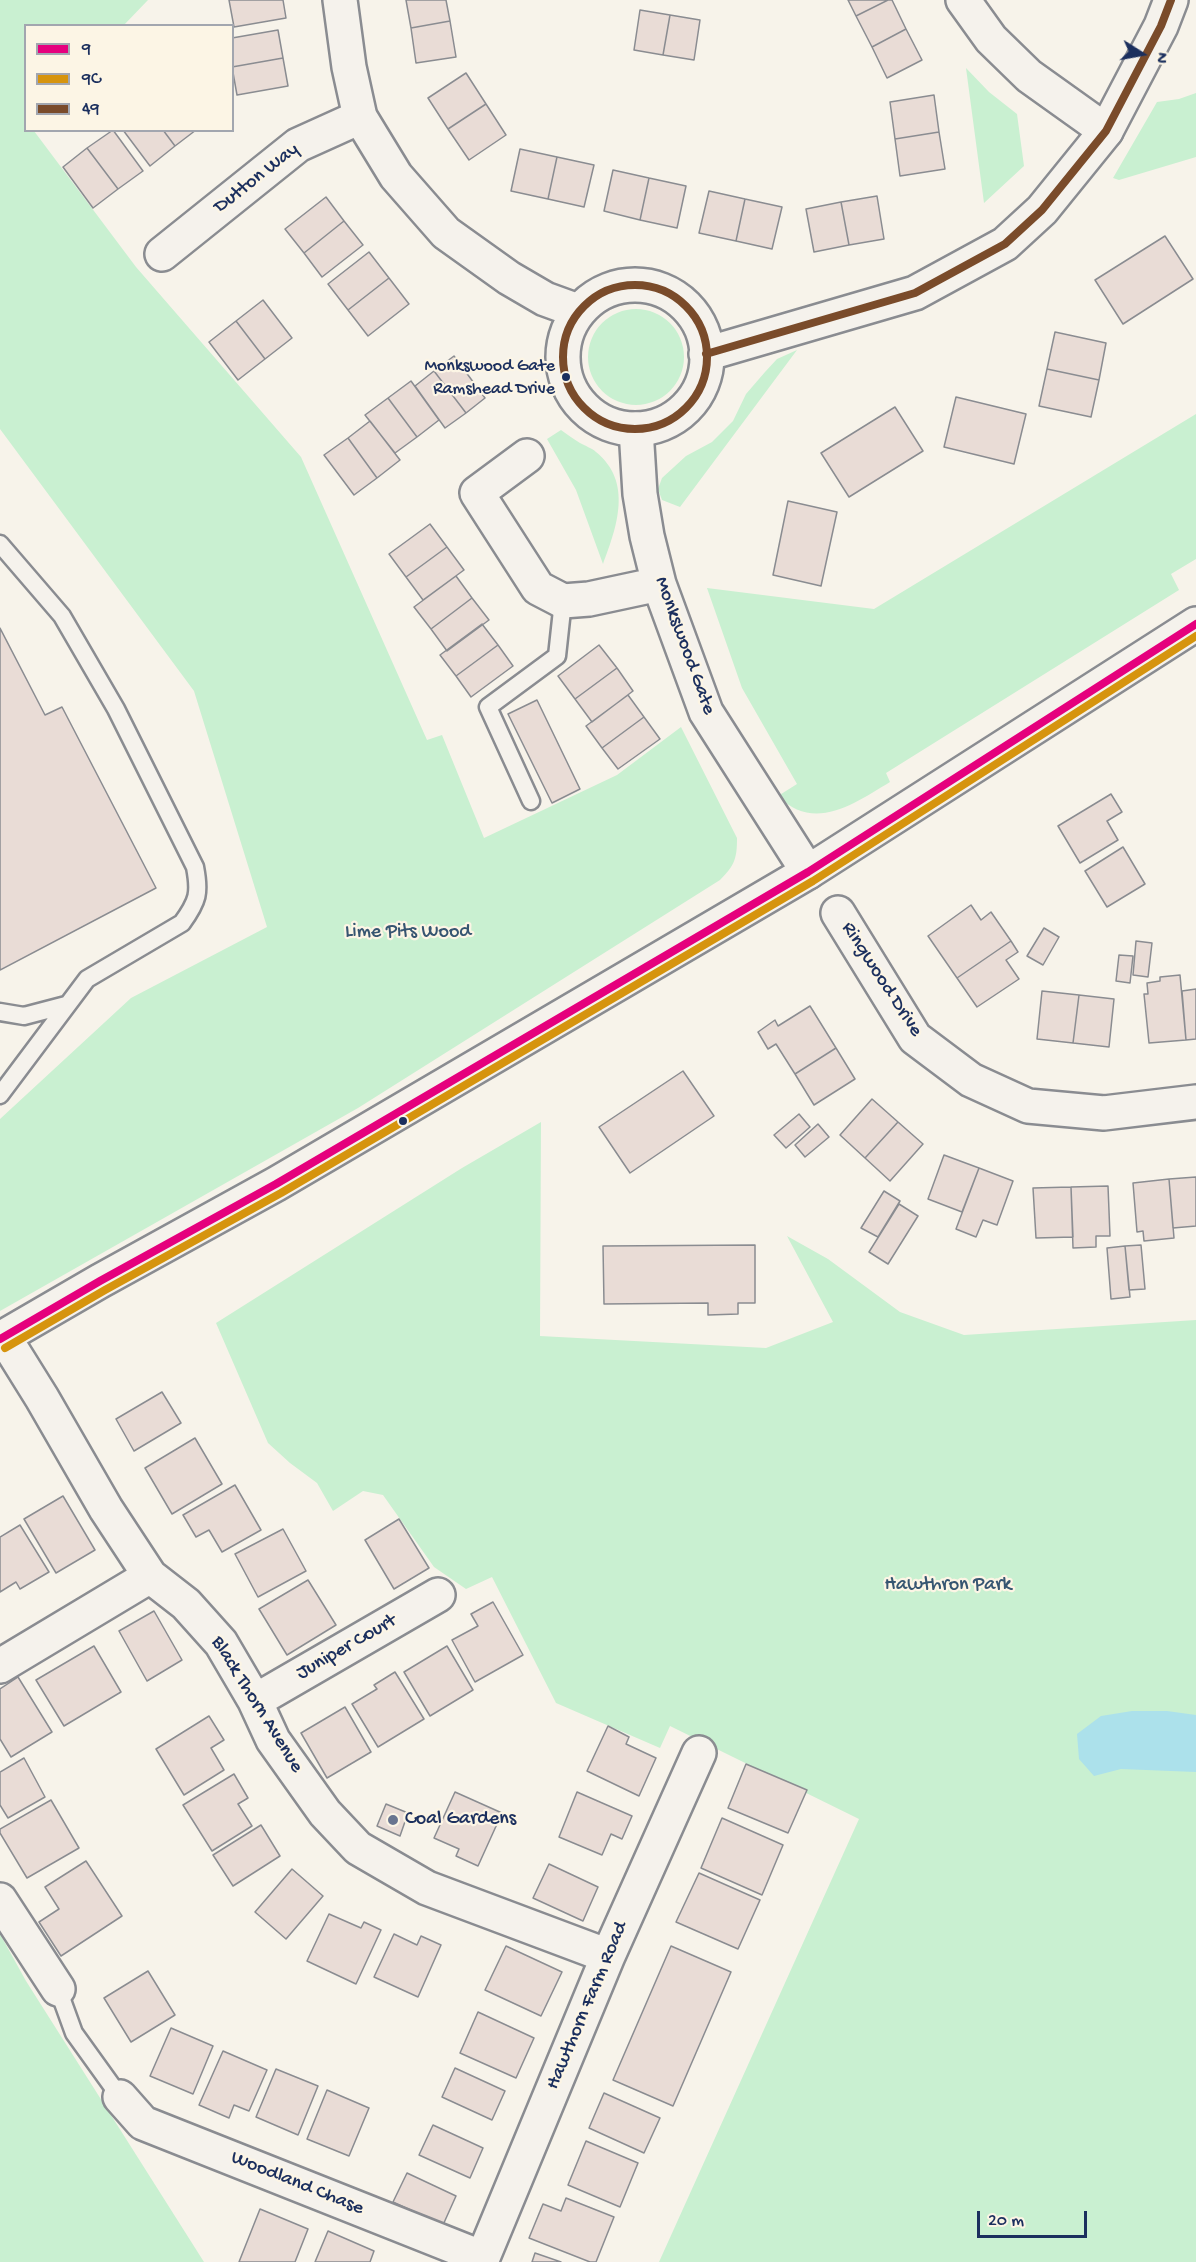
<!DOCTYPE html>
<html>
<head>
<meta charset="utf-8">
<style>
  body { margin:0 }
  #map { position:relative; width:1196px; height:2262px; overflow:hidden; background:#f7f3ea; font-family:"Gochi Hand",sans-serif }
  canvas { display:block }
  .legend { position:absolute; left:24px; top:24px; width:210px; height:108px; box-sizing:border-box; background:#fcf5e5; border:2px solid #a2a6af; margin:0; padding:8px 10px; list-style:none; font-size:18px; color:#1b2f5e }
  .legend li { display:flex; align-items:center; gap:12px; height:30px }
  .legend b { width:30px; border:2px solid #a2a6af }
  .north { position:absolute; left:1112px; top:24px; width:60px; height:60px; -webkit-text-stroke:4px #fcf5e5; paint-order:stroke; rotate:101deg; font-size:16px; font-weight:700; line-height:24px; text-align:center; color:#1b2f5e }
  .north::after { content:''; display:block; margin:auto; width:21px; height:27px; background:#1b2f5e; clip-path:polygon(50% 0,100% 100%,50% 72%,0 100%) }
  .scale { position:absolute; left:977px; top:2211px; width:110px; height:27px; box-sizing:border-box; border:3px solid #1b2f5e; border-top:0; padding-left:8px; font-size:18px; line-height:21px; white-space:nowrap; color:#1b2f5e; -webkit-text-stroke:4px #fcf5e5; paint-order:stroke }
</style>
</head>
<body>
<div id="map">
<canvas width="1196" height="2262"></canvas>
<ul class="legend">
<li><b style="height:8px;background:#e5007d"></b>9</li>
<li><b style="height:8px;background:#d6940e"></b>9C</li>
<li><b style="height:8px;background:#7a4b2a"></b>49</li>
</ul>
<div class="north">N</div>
<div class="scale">20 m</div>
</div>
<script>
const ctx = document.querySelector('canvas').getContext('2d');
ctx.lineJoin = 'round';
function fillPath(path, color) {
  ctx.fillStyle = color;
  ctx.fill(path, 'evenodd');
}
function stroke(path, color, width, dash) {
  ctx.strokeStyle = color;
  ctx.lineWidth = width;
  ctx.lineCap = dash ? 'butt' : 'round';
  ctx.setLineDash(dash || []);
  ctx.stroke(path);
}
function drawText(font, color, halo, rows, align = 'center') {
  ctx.font = font + ' "Gochi Hand",sans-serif';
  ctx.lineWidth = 4.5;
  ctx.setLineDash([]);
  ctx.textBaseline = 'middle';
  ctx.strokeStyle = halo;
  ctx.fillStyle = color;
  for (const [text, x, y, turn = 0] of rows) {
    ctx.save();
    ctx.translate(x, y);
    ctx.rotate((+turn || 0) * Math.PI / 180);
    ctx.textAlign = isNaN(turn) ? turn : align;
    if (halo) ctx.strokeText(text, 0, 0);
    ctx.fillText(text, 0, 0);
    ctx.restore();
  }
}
const green = new Path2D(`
  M 0,0 L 148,0 L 124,25 L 26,26 L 26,130 L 34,131 L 136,267 L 301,457 L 427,740 L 442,735 L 484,838 L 617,775 L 681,727 L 737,838 C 737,858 735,865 720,880 L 358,1108 L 0,1311 L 0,1119 L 131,998 L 267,927 L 194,691 L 0,429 Z
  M 966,68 L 989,92 L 1017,114 L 1024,166 L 984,203 Z
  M 1196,93 L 1196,157 L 1119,180 L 1113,178 L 1157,102 L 1179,99 Z
  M588 357a48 48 0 1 1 96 0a48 48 0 1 1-96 0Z
  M 797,350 L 680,507 L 662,500 L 658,489 L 662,478 L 686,456 L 712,442 L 733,421 L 746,394 L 765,372 L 777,359 Z
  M 1196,414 L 1196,559 L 1171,574 L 1179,590 L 886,773 L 890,782 C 855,803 814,833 778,796 L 797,784 L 742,688 L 707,588 L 874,609 Z
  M 561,430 C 567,434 573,439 580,443 C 585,446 592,448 596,452 C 633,482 617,527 603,564 L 576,490 L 547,439 Z
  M 541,1122 L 540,1336 L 766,1348 L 833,1322 L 787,1236 L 828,1259 L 900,1312 L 964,1335 L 1196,1320 L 1196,2262 L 659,2262 L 859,1819 L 670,1726 L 660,1748 L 556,1703 L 492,1577 L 466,1589 L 434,1567 L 383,1495 L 363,1491 L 333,1511 L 317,1483 L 290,1463 L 268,1443 L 216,1323 L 462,1168 Z
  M 0,1934 L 26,1981 L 204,2262 L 0,2262 Z`);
const water = new Path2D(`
  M 1132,1711 L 1167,1711 L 1196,1715 L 1196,1772 L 1121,1769 L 1094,1776 L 1079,1759 L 1077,1734 L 1101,1716 Z`);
const building = new Path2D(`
  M 229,0 L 283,0 L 286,18 L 234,27 Z
  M 406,0 L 446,0 L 450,21 L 411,28 Z
  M 848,0 L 888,0 L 856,16 Z
  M 888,0 L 892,0 L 906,29 L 872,47 L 856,16 Z
  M 640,10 L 670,15 L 663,55 L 634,50 Z
  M 670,15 L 700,20 L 694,60 L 663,55 Z
  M 450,21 L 456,57 L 416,63 L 411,28 Z
  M 906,29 L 922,60 L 887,78 L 872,47 Z
  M 278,30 L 283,58 L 232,67 L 232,38 Z
  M 283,58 L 288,86 L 237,95 L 232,67 Z
  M 466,73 L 486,104 L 448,129 L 428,98 Z
  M 934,95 L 939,132 L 895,139 L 890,102 Z
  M 486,104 L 506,135 L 469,160 L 448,129 Z
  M 113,130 L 143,171 L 118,189 L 87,148 Z
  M 123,130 L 163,130 L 175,146 L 150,166 Z
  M 163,130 L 196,130 L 175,146 Z
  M 939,132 L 945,169 L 900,176 L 895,139 Z
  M 87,148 L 118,189 L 93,208 L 63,167 Z
  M 520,149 L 557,157 L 548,199 L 511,191 Z
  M 557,157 L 594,165 L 584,207 L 548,199 Z
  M 613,170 L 649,178 L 640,220 L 604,211 Z
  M 649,178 L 686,186 L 677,228 L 640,220 Z
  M 709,191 L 745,199 L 736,241 L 699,233 Z
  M 877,196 L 884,239 L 849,245 L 841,202 Z
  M 326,197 L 344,221 L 304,253 L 285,229 Z
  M 745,199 L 782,207 L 772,249 L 736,241 Z
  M 841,202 L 849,245 L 814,252 L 806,209 Z
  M 344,221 L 363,245 L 322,277 L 304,253 Z
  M 1165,236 L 1193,279 L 1123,324 L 1095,280 Z
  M 369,252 L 389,278 L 348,310 L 328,284 Z
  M 389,278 L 409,304 L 368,336 L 348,310 Z
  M 263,300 L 292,338 L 265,359 L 236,321 Z
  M 236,321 L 265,359 L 238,380 L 209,342 Z
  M 1055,332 L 1106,343 L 1099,380 L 1047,369 Z
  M 454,356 L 485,398 L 466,413 L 434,371 Z
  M 1047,369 L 1099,380 L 1091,417 L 1039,406 Z
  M 434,371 L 466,413 L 445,428 L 415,386 Z
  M 411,381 L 439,420 L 417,437 L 388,398 Z
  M 956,397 L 1026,414 L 1014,464 L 944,447 Z
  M 388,398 L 417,437 L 395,453 L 365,415 Z
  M 895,407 L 923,451 L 849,497 L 821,453 Z
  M 370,421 L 400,460 L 377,478 L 348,438 Z
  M 348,438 L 377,478 L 354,495 L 324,455 Z
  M 788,501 L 837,512 L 821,586 L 773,575 Z
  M 430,524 L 447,547 L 406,577 L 389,554 Z
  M 447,547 L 464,570 L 423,600 L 406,577 Z
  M 456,576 L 472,598 L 431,629 L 414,607 Z
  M 472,598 L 489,620 L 447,651 L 431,629 Z
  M 482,624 L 498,645 L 456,676 L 440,655 Z
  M 0,628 L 45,715 L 62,707 L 156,888 L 0,970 Z
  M 498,645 L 513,666 L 471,697 L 456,676 Z
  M 599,645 L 617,668 L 575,699 L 558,676 Z
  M 617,668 L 633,691 L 592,722 L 575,699 Z
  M 628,695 L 644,717 L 602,748 L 586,726 Z
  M 537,700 L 580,789 L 552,803 L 508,714 Z
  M 644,717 L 660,739 L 618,769 L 602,748 Z
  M 1111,794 L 1122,812 L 1107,821 L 1118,840 L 1080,863 L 1058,826 Z
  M 1123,847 L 1145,884 L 1107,907 L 1085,871 Z
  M 971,905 L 981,920 L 991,912 L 1011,941 L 957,978 L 928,936 Z
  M 1044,928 L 1059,937 L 1043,965 L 1027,956 Z
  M 1011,941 L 1018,952 L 1006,960 L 1019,979 L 977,1007 L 957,978 Z
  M 1136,941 L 1152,943 L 1148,977 L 1133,975 Z
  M 1119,955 L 1133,956 L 1130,983 L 1116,981 Z
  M 1180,975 L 1186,1040 L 1149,1043 L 1144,994 L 1148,994 L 1147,983 L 1160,981 L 1160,977 Z
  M 1196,989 L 1196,1039 L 1186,1040 L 1182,991 Z
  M 1042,991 L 1079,995 L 1073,1043 L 1037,1039 Z
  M 1079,995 L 1114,999 L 1109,1047 L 1073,1043 Z
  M 810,1006 L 836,1048 L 795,1074 L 776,1044 L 768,1049 L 758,1032 L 775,1020 L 778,1026 Z
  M 836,1048 L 855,1079 L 814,1105 L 795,1074 Z
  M 683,1071 L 714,1116 L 630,1173 L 599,1127 Z
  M 872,1099 L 898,1122 L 865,1158 L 840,1135 Z
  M 799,1114 L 810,1127 L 786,1148 L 774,1135 Z
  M 898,1122 L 923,1144 L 890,1181 L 865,1158 Z
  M 818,1124 L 829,1137 L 805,1157 L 795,1145 Z
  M 944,1155 L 979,1168 L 962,1212 L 928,1199 Z
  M 979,1168 L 1013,1181 L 997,1225 L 983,1220 L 976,1237 L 956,1229 Z
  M 1196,1177 L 1196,1226 L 1173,1228 L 1169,1179 Z
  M 1169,1179 L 1174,1238 L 1144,1241 L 1143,1231 L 1137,1232 L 1133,1183 Z
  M 1108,1186 L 1110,1236 L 1096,1236 L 1096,1247 L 1073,1248 L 1071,1187 Z
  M 1071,1187 L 1073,1237 L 1036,1238 L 1033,1188 Z
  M 884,1191 L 900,1201 L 878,1237 L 861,1228 Z
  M 899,1204 L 918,1216 L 888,1264 L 869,1252 Z
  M 755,1245 L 755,1303 L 738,1303 L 738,1314 L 708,1315 L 708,1303 L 604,1304 L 603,1246 Z
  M 1141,1245 L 1145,1289 L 1129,1290 L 1125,1246 Z
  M 1125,1246 L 1130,1297 L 1111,1299 L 1107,1248 Z
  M 162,1392 L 181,1423 L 134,1451 L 116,1419 Z
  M 195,1438 L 222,1484 L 172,1514 L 145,1468 Z
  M 235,1485 L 261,1530 L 222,1552 L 209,1530 L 196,1537 L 183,1515 Z
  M 63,1496 L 95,1550 L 56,1573 L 24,1519 Z
  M 399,1519 L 429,1568 L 394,1589 L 365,1540 Z
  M 20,1525 L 49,1572 L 20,1589 L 16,1582 L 0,1592 L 0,1537 Z
  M 283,1529 L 306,1571 L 258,1597 L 235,1554 Z
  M 308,1580 L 336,1625 L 287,1655 L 259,1609 Z
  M 493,1602 L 523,1655 L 475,1682 L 452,1640 L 478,1626 L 471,1614 Z
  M 154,1611 L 182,1660 L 147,1681 L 119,1631 Z
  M 94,1646 L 121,1692 L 64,1726 L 36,1680 Z
  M 447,1646 L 473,1690 L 430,1716 L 404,1672 Z
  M 395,1672 L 424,1719 L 378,1747 L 352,1704 L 377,1689 L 374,1685 Z
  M 18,1677 L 52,1732 L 11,1757 L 0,1739 L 0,1689 Z
  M 345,1707 L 371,1752 L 327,1778 L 301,1733 Z
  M 209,1716 L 224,1740 L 211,1748 L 224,1770 L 184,1795 L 156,1749 Z
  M 608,1726 L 629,1737 L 626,1744 L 656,1758 L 639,1796 L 587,1771 Z
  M 24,1758 L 45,1797 L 8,1818 L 0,1805 L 0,1772 Z
  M 746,1764 L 807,1790 L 788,1833 L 728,1808 Z
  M 234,1774 L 248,1798 L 238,1804 L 252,1826 L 212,1851 L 183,1805 Z
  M 455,1792 L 502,1813 L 478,1866 L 456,1856 L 459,1849 L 434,1838 Z
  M 577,1792 L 632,1816 L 622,1839 L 611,1834 L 602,1855 L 559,1837 Z
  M 51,1800 L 79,1848 L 27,1878 L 0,1833 L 0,1829 Z
  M 386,1804 L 408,1813 L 400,1836 L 377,1826 Z
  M 722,1818 L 783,1845 L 762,1895 L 701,1868 Z
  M 261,1825 L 280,1856 L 233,1886 L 213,1855 Z
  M 86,1861 L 122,1916 L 61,1956 L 39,1922 L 59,1909 L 45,1887 Z
  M 549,1864 L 598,1887 L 583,1921 L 533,1898 Z
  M 292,1869 L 323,1896 L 286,1939 L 255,1912 Z
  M 699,1873 L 760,1900 L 738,1949 L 676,1922 Z
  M 329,1914 L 361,1928 L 364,1922 L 381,1930 L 356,1984 L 307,1961 Z
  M 394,1934 L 417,1945 L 421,1936 L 441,1945 L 418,1997 L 374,1977 Z
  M 506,1946 L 562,1972 L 541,2016 L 485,1990 Z
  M 671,1946 L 731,1972 L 673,2106 L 613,2080 Z
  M 148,1971 L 175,2015 L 131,2042 L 104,1998 Z
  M 478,2012 L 534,2038 L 516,2078 L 460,2053 Z
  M 171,2028 L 213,2046 L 193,2094 L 150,2076 Z
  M 223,2051 L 267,2070 L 249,2111 L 234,2105 L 229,2118 L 199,2105 Z
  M 455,2068 L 505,2091 L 492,2120 L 442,2097 Z
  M 276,2069 L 318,2086 L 298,2135 L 256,2117 Z
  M 327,2090 L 369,2108 L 349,2156 L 307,2139 Z
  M 604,2093 L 660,2118 L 644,2153 L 589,2128 Z
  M 433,2125 L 483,2148 L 470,2178 L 419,2155 Z
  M 586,2141 L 638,2163 L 620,2207 L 568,2185 Z
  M 407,2173 L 456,2196 L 443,2225 L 393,2202 Z
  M 566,2198 L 614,2217 L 596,2262 L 590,2262 L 529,2238 L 543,2204 L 561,2211 Z
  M 260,2209 L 308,2229 L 295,2262 L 239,2262 Z
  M 328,2231 L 374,2251 L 370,2262 L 315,2262 Z
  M 535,2253 L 561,2262 L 532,2262 Z`);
const lane = new Path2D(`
  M 0,544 L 62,616 L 116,709 L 195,867 C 200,893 198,901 182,923 L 87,979 L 0,1095
  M 531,801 L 488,707 L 557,656 L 563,601
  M 0,1012 L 24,1016 L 66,1005
  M 58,1989 L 74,2033 L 120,2097`);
const street = new Path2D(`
  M 963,0 L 991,39 L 1029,76 L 1106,131
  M 162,254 L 298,145 L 360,117
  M 636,429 L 640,494 L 647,536 L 659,584 L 706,712 L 808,872
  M 527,456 L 477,493 L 538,588 L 563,601 L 589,599 L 659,584
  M 838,913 L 915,1038 L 971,1080 L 1028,1106 L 1104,1113 L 1196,1102
  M 4,1337 L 42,1398 L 106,1509 L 150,1576 L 186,1604 L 221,1643 L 255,1701 L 273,1740 L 325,1813 L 358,1848 L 427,1888 L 608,1956
  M 0,1666 L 150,1576
  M 255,1701 L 438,1595
  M 0,1900 L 58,1989
  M 120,2097 L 143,2123 L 483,2258
  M 481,2262 L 608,1956 L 699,1753`);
const secondary = new Path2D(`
  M 340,0 L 349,67 L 360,117 L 396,176 L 446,233 L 509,278 L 545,299 L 578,311
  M563 357a72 72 0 1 1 144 0a72 72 0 1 1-144 0Z
  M 706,354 L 915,293 L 1005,244 L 1042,210 L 1106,131 L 1161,26 L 1171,0
  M 0,1339 L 100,1281 L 276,1184 L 808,872 L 1196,624`);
const bus1 = new Path2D(`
  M 0,1339 L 100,1281 L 276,1184 L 808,872 L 1196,624`);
const bus2 = new Path2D(`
  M 5,1348 L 105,1290 L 281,1193 L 813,881 L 1196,636`);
const bus3 = new Path2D(`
  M563 357a72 72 0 1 1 144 0a72 72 0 1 1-144 0Z
  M 706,354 L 915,293 L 1005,244 L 1042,210 L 1106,131 L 1161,26 L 1171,0`);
const markers = [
  [566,377,5,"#1b2f5e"],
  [403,1121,5,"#1b2f5e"],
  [393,1820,6,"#68748f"]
];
const busNames = [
  ["Monkswood Gate",555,367],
  ["Ramshead Drive",555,390]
];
const streetNames = [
  ["Dutton Way",257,179,-38],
  ["Monkswood Gate",684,646,70],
  ["Ringwood Drive",881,980,57],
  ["Juniper Court",347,1648,-30],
  ["Black Thorn Avenue",256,1705,58],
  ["Hawthorn Farm Road",588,2006,-67],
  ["Woodland Chase",297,2184,22]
];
const parkNames = [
  ["Lime Pits Wood",408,933],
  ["Hawthron Park",948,1586]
];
const poiNames = [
  ["Coal Gardens",405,1820]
];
fillPath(green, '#c9f0d1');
fillPath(water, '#ace1eb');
fillPath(building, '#e9dcd6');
stroke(building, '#8a8c91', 1.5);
stroke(lane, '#8a8c91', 21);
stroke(street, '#8a8c91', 38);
stroke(secondary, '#8a8c91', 38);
stroke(lane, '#f5f2ec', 16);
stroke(street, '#f5f2ec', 33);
stroke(secondary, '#f5f2ec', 33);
stroke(bus1, '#e5007d', 8);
stroke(bus2, '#d6940e', 8);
stroke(bus3, '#7a4b2a', 8);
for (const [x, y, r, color] of markers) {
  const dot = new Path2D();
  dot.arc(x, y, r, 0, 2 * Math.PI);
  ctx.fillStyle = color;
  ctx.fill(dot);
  stroke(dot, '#fcf5e5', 2);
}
drawText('18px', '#1b2f5e', '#fcf5e5', busNames, 'right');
drawText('20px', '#1b2f5e', '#fcf5e5', streetNames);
drawText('20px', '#365571', '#fcf5e5', parkNames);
drawText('20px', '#1b2f5e', '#fcf5e5', poiNames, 'left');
</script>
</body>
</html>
